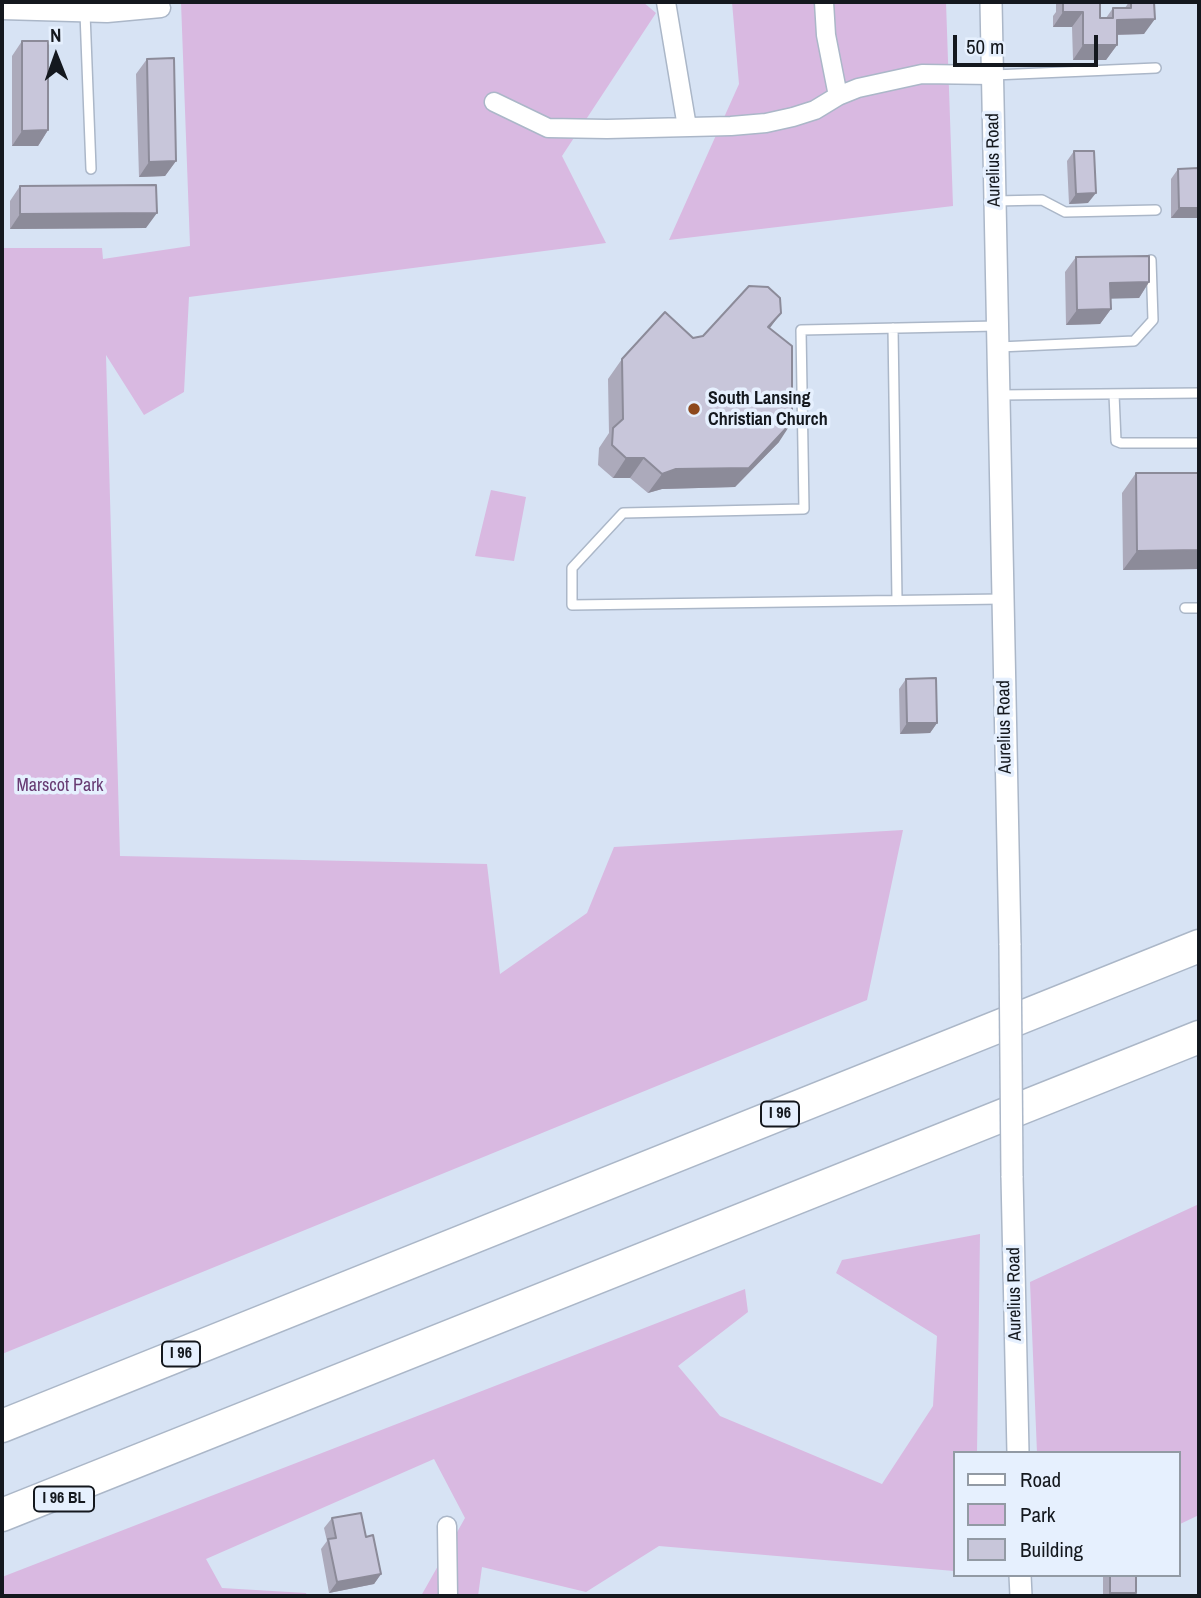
<!DOCTYPE html>
<html>
<head>
<meta charset="utf-8">
<style>
  body { margin:0 }
  #map { position:relative; width:1201px; height:1598px; overflow:hidden; background:#d7e3f4; font-family:"Archivo Narrow",sans-serif }
  canvas { display:block }
  .frame { position:absolute; inset:0; border:4px solid #14181e; pointer-events:none }
  .legend { position:absolute; left:953px; top:1451px; width:228px; height:126px; box-sizing:border-box; background:#e6f0fe; border:2px solid #929aa4; margin:0; padding:9px 12px; list-style:none; font-size:21px; color:#14181e }
  .legend li { display:flex; align-items:center; gap:14px; height:35px }
  .legend b { width:35px; border:2px solid #929aa4 }
  .north { position:absolute; left:21px; top:21px; width:70px; height:70px; -webkit-text-stroke:5px #e6f0fe; paint-order:stroke; rotate:359deg; font-size:19px; font-weight:700; line-height:28px; text-align:center; color:#14181e }
  .north::after { content:''; display:block; margin:auto; width:24px; height:32px; background:#14181e; clip-path:polygon(50% 0,100% 100%,50% 72%,0 100%) }
  .scale { position:absolute; left:953px; top:35px; width:145px; height:32px; box-sizing:border-box; border:4px solid #14181e; border-top:0; padding-left:9px; font-size:21px; line-height:24px; white-space:nowrap; color:#14181e; -webkit-text-stroke:5px #e6f0fe; paint-order:stroke }
</style>
</head>
<body>
<div id="map">
<canvas width="1201" height="1598"></canvas>
<div class="frame"></div>
<ul class="legend">
<li><b style="height:9px;background:#fff"></b>Road</li>
<li><b style="height:19px;background:#d9b9e1"></b>Park</li>
<li><b style="height:19px;background:#c8c6da"></b>Building</li>
</ul>
<div class="north">N</div>
<div class="scale">50 m</div>
</div>
<script>
const ctx = document.querySelector('canvas').getContext('2d');
ctx.lineJoin = 'round';
function fillPath(path, color) {
  ctx.fillStyle = color;
  ctx.fill(path, 'evenodd');
}
function stroke(path, color, width, dash) {
  ctx.strokeStyle = color;
  ctx.lineWidth = width;
  ctx.lineCap = dash ? 'butt' : 'round';
  ctx.setLineDash(dash || []);
  ctx.stroke(path);
}
function drawText(font, color, halo, rows, align = 'center') {
  ctx.font = font + ' "Archivo Narrow",sans-serif';
  ctx.lineWidth = 7;
  ctx.setLineDash([]);
  ctx.textBaseline = 'middle';
  ctx.strokeStyle = halo;
  ctx.fillStyle = color;
  for (const [text, x, y, turn = 0] of rows) {
    ctx.save();
    ctx.translate(x, y);
    ctx.rotate((+turn || 0) * Math.PI / 180);
    ctx.textAlign = isNaN(turn) ? turn : align;
    if (halo) ctx.strokeText(text, 0, 0);
    ctx.fillText(text, 0, 0);
    ctx.restore();
  }
}
const green = new Path2D(`
  M 181,2 L 643,2 L 656,13 L 562,156 L 606,243 L 189,297 L 184,392 L 144,415 L 106,355 L 120,856 L 487,864 L 500,974 L 587,913 L 614,847 L 903,830 L 867,1000 L 2,1354 L 2,248 L 102,248 L 103,259 L 190,246 Z
  M 732,2 L 946,2 L 953,206 L 669,240 L 739,84 Z
  M 491,490 L 526,497 L 514,561 L 475,556 Z
  M 1199,1204 L 1199,1515 L 1178,1525 L 1178,1453 L 1037,1453 L 1030,1282 Z
  M 980,1234 L 977,1453 L 954,1453 L 954,1571 L 659,1546 L 586,1592 L 482,1567 L 478,1596 L 421,1596 L 465,1518 L 434,1459 L 206,1559 L 222,1588 L 306,1593 L 307,1596 L 2,1596 L 2,1577 L 745,1289 L 748,1312 L 678,1366 L 720,1416 L 882,1484 L 933,1406 L 937,1336 L 836,1273 L 842,1260 Z`);
const service = new Path2D(`
  M 85,13 L 91,169
  M 994,75 L 1156,68
  M 995,201 L 1042,200 L 1065,212 L 1156,210
  M 997,326 L 801,330 L 804,509 L 623,513 L 572,568 L 572,605 L 1003,599
  M 893,328 L 897,600
  M 999,347 L 1134,341 L 1153,320 L 1151,260
  M 1114,394 L 1116,441 L 1121,443 L 1199,443
  M 999,395 L 1199,393
  M 1185,608 L 1199,608`);
const minor = new Path2D(`
  M 666,2 L 687,127
  M 824,2 L 826,35 L 838,96
  M 2,10 L 107,13 L 161,8
  M 494,102 L 548,128 L 607,129 L 731,126 L 766,123 L 793,117 L 815,110 L 838,96 L 858,88 L 922,74 L 992,75
  M 447,1526 L 448,1596`);
const tertiary = new Path2D(`
  M 991,2 L 1010,945
  M 1012,1176 L 1018,1453
  M 1020,1575 L 1021,1596`);
const motorway = new Path2D(`
  M 2,1426 L 1199,946
  M 2,1515 L 1199,1037`);
const tertiaryBridge = new Path2D(`
  M 1010,945 L 1012,1176`);
const wall = new Path2D(`
  M 1056,2 L 1100,2 L 1100,18 L 1106,18 L 1113,8 L 1125,8 L 1129,2 L 1154,2 L 1144,34 L 1117,35 L 1117,45 L 1106,60 L 1073,60 L 1072,27 L 1053,27 L 1053,16 L 1056,12 Z
  M 22,41 L 48,130 L 38,146 L 12,146 L 12,56 Z
  M 147,59 L 176,161 L 165,176 L 139,177 L 136,74 Z
  M 1074,151 L 1088,203 L 1069,204 L 1067,161 Z
  M 1199,168 L 1199,218 L 1171,218 L 1171,179 L 1178,169 Z
  M 20,186 L 146,228 L 10,229 L 10,201 Z
  M 1076,257 L 1149,282 L 1139,298 L 1111,298 L 1111,309 L 1100,324 L 1066,325 L 1065,272 Z
  M 770,329 L 779,442 L 735,487 L 662,489 L 648,493 L 630,478 L 613,478 L 598,465 L 599,448 L 609,433 L 608,379 L 622,359 L 693,338 Z
  M 1136,473 L 1199,473 L 1199,569 L 1123,570 L 1122,493 Z
  M 906,679 L 937,723 L 930,733 L 900,734 L 899,689 Z
  M 332,1518 L 366,1537 L 381,1574 L 374,1584 L 329,1593 L 321,1549 L 327,1541 L 324,1528 Z
  M 1103,1575 L 1136,1575 L 1134,1596 L 1103,1596 Z`);
const shadedWall = new Path2D(`
  M 1063,12 L 1083,12 L 1072,27 L 1053,27 Z
  M 1155,19 L 1144,34 L 1106,35 L 1117,20 Z
  M 1083,45 L 1117,45 L 1106,60 L 1073,60 Z
  M 48,130 L 38,146 L 12,146 L 22,131 Z
  M 176,161 L 165,176 L 139,177 L 149,162 Z
  M 1096,193 L 1088,203 L 1069,204 L 1076,194 Z
  M 1179,208 L 1199,208 L 1199,218 L 1171,218 Z
  M 157,213 L 146,228 L 10,229 L 20,214 Z
  M 1149,282 L 1139,298 L 1100,299 L 1110,283 Z
  M 1111,309 L 1100,324 L 1066,325 L 1077,310 Z
  M 781,313 L 767,332 L 768,327 Z
  M 792,422 L 779,442 L 735,487 L 662,489 L 648,493 L 662,474 Z
  M 626,458 L 644,458 L 630,478 L 613,478 Z
  M 1199,550 L 1199,569 L 1123,570 L 1137,551 Z
  M 907,723 L 937,723 L 930,733 L 900,734 Z
  M 381,1574 L 374,1584 L 329,1593 L 337,1582 Z
  M 1110,1593 L 1136,1593 L 1134,1596 L 1108,1596 Z`);
const building = new Path2D(`
  M 1063,2 L 1100,2 L 1100,18 L 1113,18 L 1113,8 L 1131,8 L 1131,2 L 1154,2 L 1155,19 L 1117,20 L 1117,45 L 1083,45 L 1083,12 L 1063,12 Z
  M 22,41 L 48,41 L 48,130 L 22,131 Z
  M 174,58 L 176,161 L 149,162 L 147,59 Z
  M 1074,151 L 1094,151 L 1096,193 L 1076,194 Z
  M 1199,168 L 1199,208 L 1179,208 L 1178,169 Z
  M 156,185 L 157,213 L 20,214 L 20,186 Z
  M 1149,256 L 1149,282 L 1110,283 L 1111,309 L 1077,310 L 1076,257 Z
  M 749,286 L 768,287 L 780,298 L 781,313 L 768,327 L 792,346 L 792,422 L 749,468 L 676,469 L 662,474 L 644,458 L 626,458 L 612,445 L 613,428 L 623,419 L 622,359 L 665,312 L 693,338 L 703,336 Z
  M 1136,473 L 1199,473 L 1199,550 L 1137,551 Z
  M 936,678 L 937,723 L 907,723 L 906,679 Z
  M 361,1513 L 366,1537 L 373,1535 L 381,1574 L 337,1582 L 328,1539 L 336,1538 L 332,1518 Z
  M 1110,1575 L 1136,1575 L 1136,1593 L 1110,1593 Z`);
const markers = [
  [694,409,7,"#8d491d"]
];
const shields = [
  [780,1114,38],
  [181,1354,38],
  [64,1499,60]
];
const shieldNames = [
  ["I 96",780,1114],
  ["I 96",181,1354],
  ["I 96 BL",64,1499]
];
const streetNames = [
  ["Aurelius Road",994,160,-91],
  ["Aurelius Road",1005,727,-91],
  ["Aurelius Road",1015,1294,-91]
];
const poiNames = [
  ["South Lansing",708,399],
  ["Christian Church",708,420]
];
const parkNames = [
  ["Marscot Park",60,786]
];
fillPath(green, '#d9b9e1');
stroke(service, '#abb7c8', 12);
stroke(minor, '#abb7c8', 21);
stroke(tertiary, '#abb7c8', 24);
stroke(motorway, '#abb7c8', 35);
stroke(service, '#fff', 9);
stroke(minor, '#fff', 18);
stroke(tertiary, '#fff', 21);
stroke(motorway, '#fff', 32);
stroke(tertiaryBridge, '#abb7c8', 24, []);
stroke(tertiaryBridge, '#fff', 21);
fillPath(wall, '#acaabb');
fillPath(shadedWall, '#8c8b99');
fillPath(building, '#c8c6da');
stroke(building, '#8c8b99', 2);
for (const [x, y, r, color] of markers) {
  const dot = new Path2D();
  dot.arc(x, y, r, 0, 2 * Math.PI);
  ctx.fillStyle = color;
  ctx.fill(dot);
  stroke(dot, '#e6f0fe', 2.5);
}
for (const [x, y, w] of shields) {
  const box = new Path2D();
  box.roundRect(x - w / 2, y - 12.5, w, 25, 5);
  ctx.fillStyle = '#e6f0fe';
  ctx.fill(box);
  stroke(box, '#14181e', 2);
}
drawText('bold 16px', '#14181e', null, shieldNames);
drawText('18px', '#14181e', '#e6f0fe', streetNames);
drawText('bold 18px', '#14181e', '#e6f0fe', poiNames, 'left');
drawText('18px', '#673a72', '#e6f0fe', parkNames);
</script>
</body>
</html>
